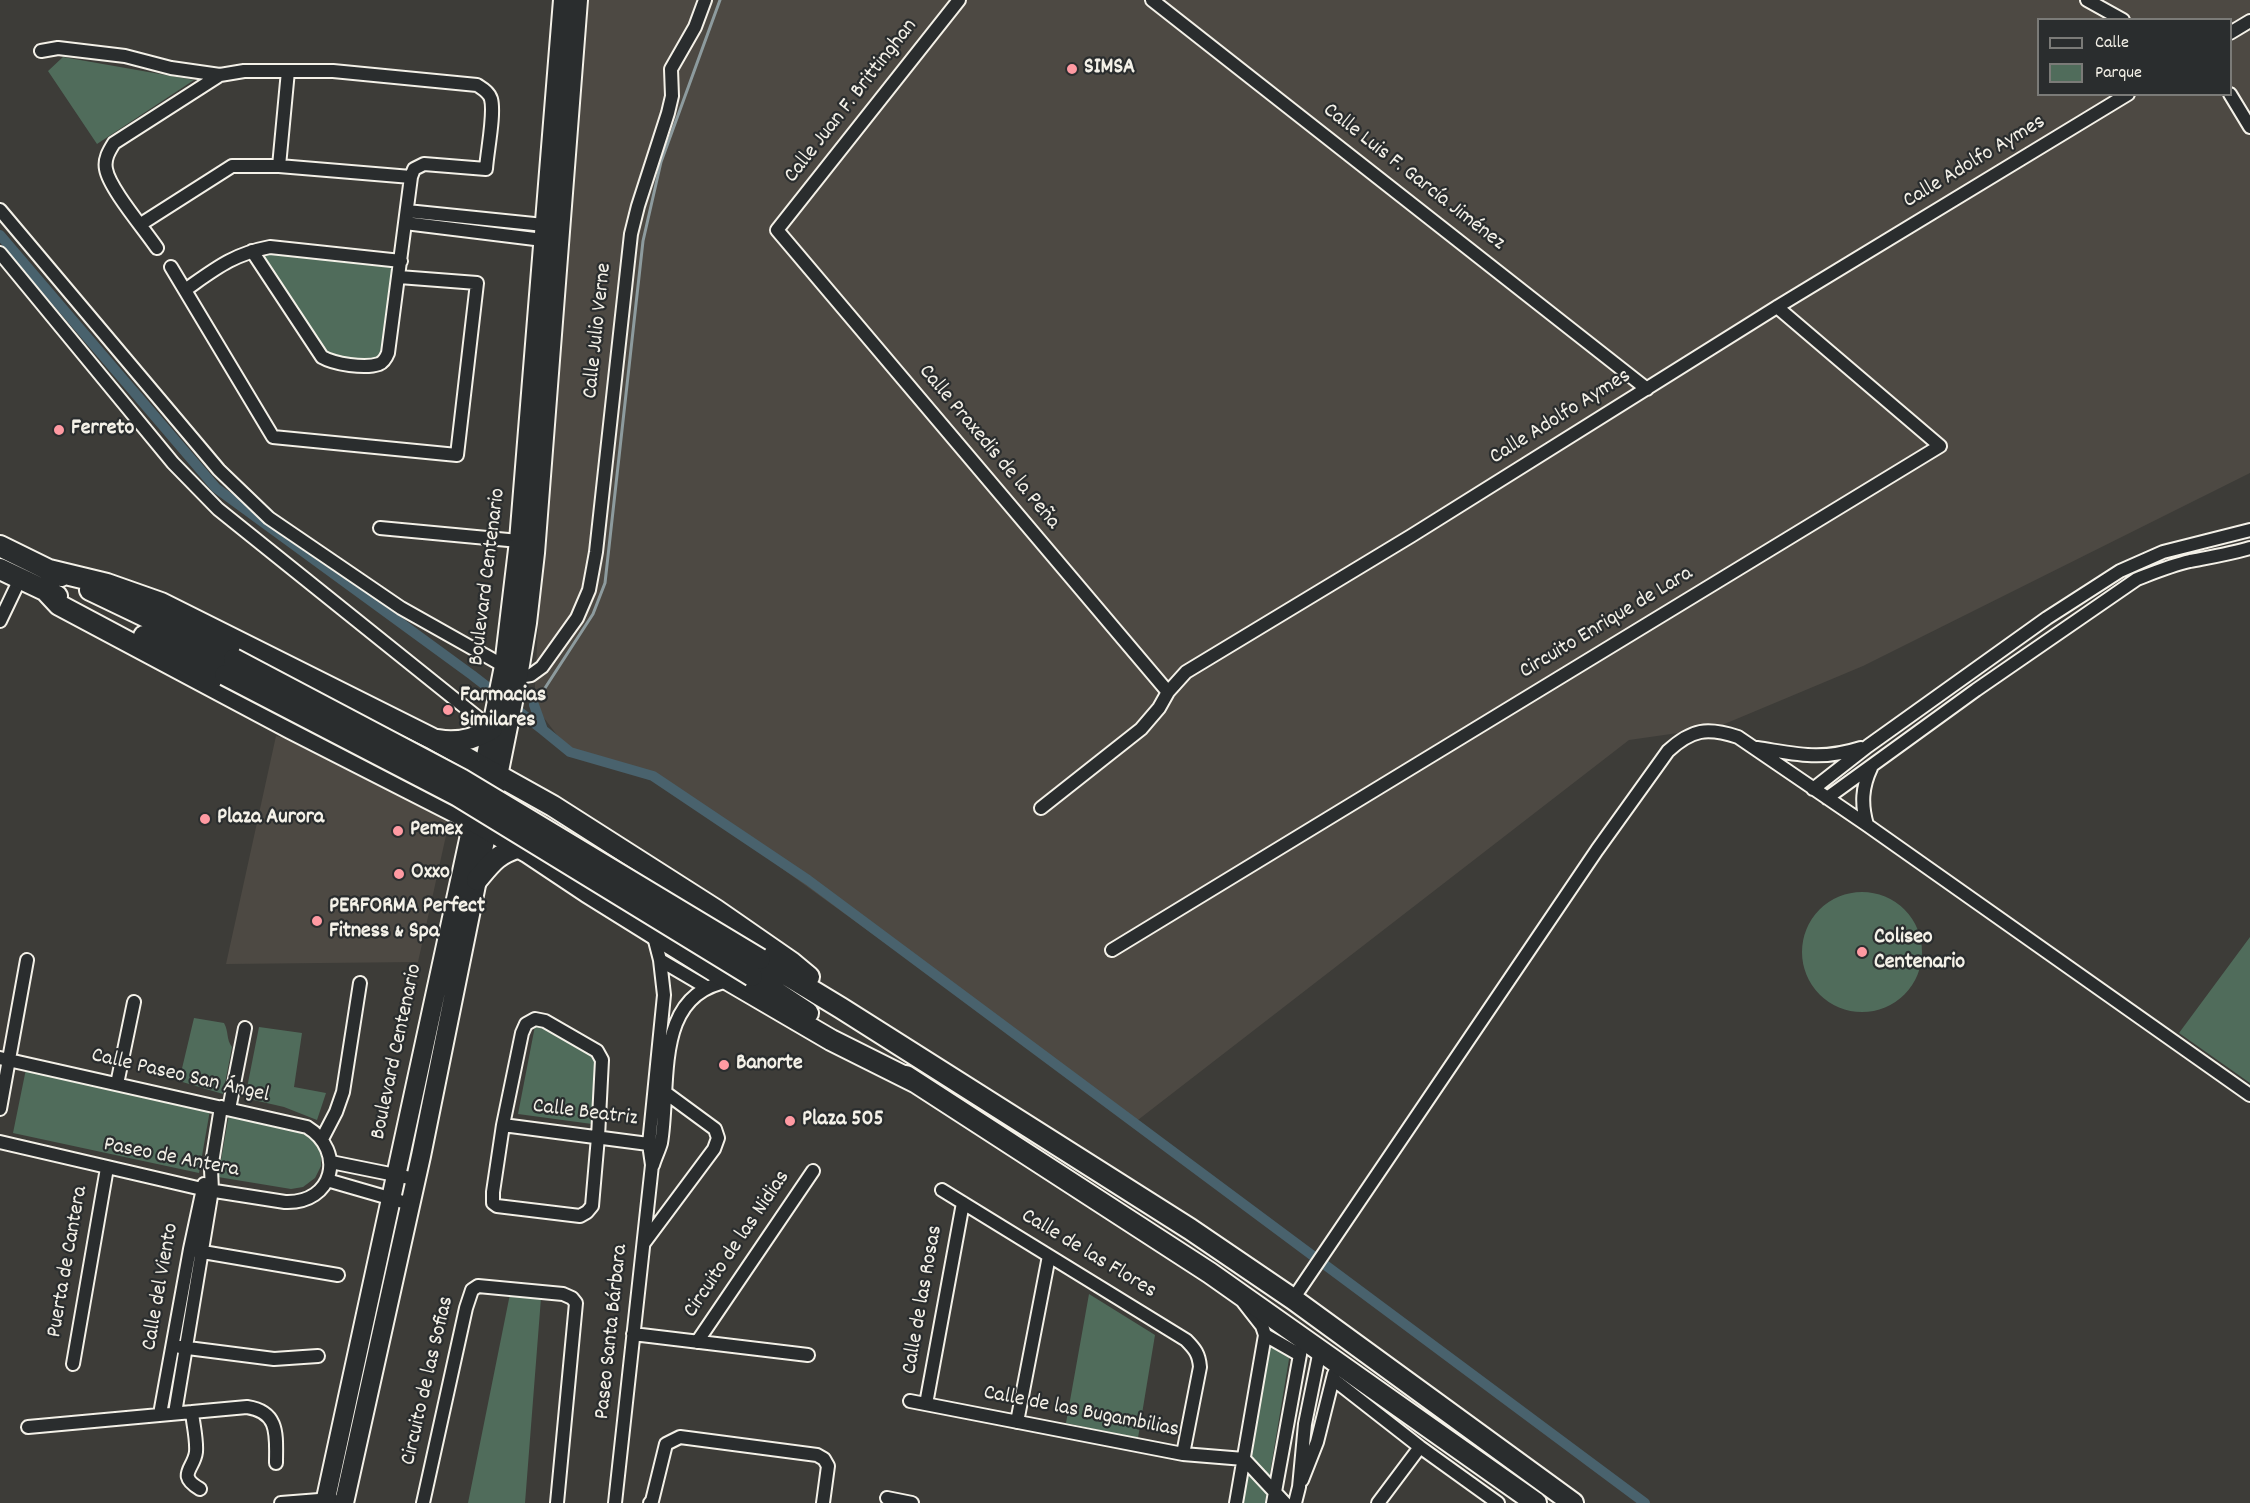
<!DOCTYPE html>
<html>
<head>
<meta charset="utf-8">
<style>
  body { margin:0 }
  #map { position:relative; width:2250px; height:1503px; overflow:hidden; background:#3d3c38; font-family:Dekko,sans-serif }
  canvas { display:block }
  .legend { position:absolute; left:2037px; top:18px; width:195px; height:78px; box-sizing:border-box; background:#2a2d2e; border:2px solid #7b7b78; margin:0; padding:8px 10px; list-style:none; font-size:18px; color:#f4f1e8 }
  .legend li { display:flex; align-items:center; gap:12px; height:30px }
  .legend b { width:30px; border:2px solid #7b7b78 }
</style>
</head>
<body>
<div id="map">
<canvas width="2250" height="1503"></canvas>
<ul class="legend">
<li><b style="height:8px;background:#2a2d2e"></b>Calle</li>
<li><b style="height:16px;background:#506c5b"></b>Parque</li>
</ul>
</div>
<script>
const ctx = document.querySelector('canvas').getContext('2d');
ctx.lineJoin = 'round';
function fillPath(path, color) {
  ctx.fillStyle = color;
  ctx.fill(path, 'evenodd');
}
function stroke(path, color, width, dash) {
  ctx.strokeStyle = color;
  ctx.lineWidth = width;
  ctx.lineCap = dash ? 'butt' : 'round';
  ctx.setLineDash(dash || []);
  ctx.stroke(path);
}
function drawText(font, color, halo, rows, align = 'center') {
  ctx.font = font + ' Dekko,sans-serif';
  ctx.lineWidth = 4.5;
  ctx.setLineDash([]);
  ctx.textBaseline = 'middle';
  ctx.strokeStyle = halo;
  ctx.fillStyle = color;
  for (const [text, x, y, turn = 0] of rows) {
    ctx.save();
    ctx.translate(x, y);
    ctx.rotate((+turn || 0) * Math.PI / 180);
    ctx.textAlign = isNaN(turn) ? turn : align;
    if (halo) ctx.strokeText(text, 0, 0);
    ctx.fillText(text, 0, 0);
    ctx.restore();
  }
}
const built = new Path2D(`
  M 570,0 L 2250,0 L 2250,473 L 1863,666 L 1703,733 L 1678,733 L 1629,740 L 1134,1123 L 654,776 L 570,752 L 534,705 ZM 2038,20 L 2230,20 L 2230,94 L 2038,94 Z
  M 276,736 L 306,743 L 449,822 L 418,962 L 226,964 Z`);
const green = new Path2D(`
  M 63,57 L 194,80 L 97,144 L 48,71 Z
  M 271,251 L 395,264 L 383,352 L 374,361 L 336,359 L 325,354 L 258,252 Z
  M1802 952a60 60 0 1 1 120 0a60 60 0 1 1-120 0Z
  M 2250,937 L 2250,1083 L 2179,1033 Z
  M 194,1018 L 224,1023 C 229,1032 226,1039 232,1047 L 223,1094 L 179,1081 Z
  M 545,1025 L 591,1053 L 598,1063 L 592,1124 L 518,1114 L 535,1026 Z
  M 259,1027 L 302,1033 L 294,1087 L 326,1093 L 317,1120 L 284,1107 L 245,1098 Z
  M 26,1069 L 210,1110 L 199,1173 L 13,1133 Z
  M 229,1114 L 303,1130 L 317,1142 L 321,1153 L 321,1166 L 315,1178 L 303,1187 L 291,1189 L 218,1177 Z
  M 510,1294 L 541,1298 L 525,1503 L 468,1503 Z
  M 1089,1294 L 1155,1335 L 1138,1438 L 1066,1423 Z
  M 1268,1342 L 1290,1353 L 1265,1503 L 1239,1503 Z`);
const stream = new Path2D(`
  M 534,705 L 593,614 L 605,583 L 643,241 L 661,162 L 720,0`);
const canal = new Path2D(`
  M 0,235 L 216,488 L 472,675 L 543,730
  M 534,705 L 543,730 L 570,752 L 653,776 L 808,880 L 1645,1503`);
const minor = new Path2D(`
  M 959,0 L 777,230 L 1168,692
  M 1152,0 L 1647,389
  M 2087,0 L 2123,20
  M 2230,33 L 2250,21
  M 41,51 L 58,48 L 125,56 L 171,68 L 220,75 L 244,71 L 333,71 L 477,85 C 483,89 489,92 491,99 C 495,114 487,152 486,169 L 424,164 L 414,169 L 411,177 L 279,166 L 232,166 L 141,224
  M 2230,94 L 2250,127
  M 279,166 L 288,71
  M 0,210 L 219,470 L 269,518 L 401,608 L 504,666
  M 407,211 L 544,225
  M 405,223 L 543,240
  M 157,248 C 145,230 109,188 106,169 C 104,159 109,151 114,143 L 220,75
  M 252,251 L 322,357 C 334,364 365,369 379,364 C 384,362 386,358 388,353 L 411,177
  M 0,253 L 173,463 L 218,509 L 492,729
  M 171,267 L 273,437 L 457,455 L 477,283 L 399,277
  M 185,290 C 215,269 233,254 270,247 L 401,261
  M 380,528 L 519,541 L 524,545
  M 0,621 L 20,579
  M 518,677 L 531,675 L 542,667 L 577,618 L 589,590 L 596,552 L 631,234 L 638,206 L 668,113 L 672,96 L 671,69 L 695,27 L 705,0
  M 1757,748 C 1797,754 1820,761 1861,748
  M 1813,789 L 1868,746 L 2047,618 L 2120,571 L 2163,552 L 2250,530
  M 1827,798 L 1976,690 L 2137,579 C 2155,572 2172,565 2190,561 C 2211,557 2230,554 2250,548
  M 1041,808 L 1141,729 L 1159,708 L 1168,692 L 1186,672 L 1411,536 L 1777,307 L 2128,94
  M 1867,825 C 1861,804 1862,787 1871,768
  M 1112,950 L 1940,446 L 1777,307
  M 660,960 L 706,987
  M 535,1019 L 545,1021 L 597,1051 L 602,1060 L 598,1137 L 592,1206 L 587,1212 L 580,1216 L 497,1206 L 493,1203 L 493,1192 L 503,1125 L 522,1033 L 526,1024 Z
  M 0,1058 L 307,1127 C 346,1151 334,1204 285,1202 L 202,1189 L 0,1142
  M 117,1084 L 134,1002
  M 0,1109 L 27,960
  M 229,1109 L 245,1028
  M 503,1125 L 656,1145
  M 322,1139 L 336,1112 L 343,1092 L 360,983
  M 331,1162 L 415,1179
  M 653,1165 C 655,1158 659,1150 661,1143 C 671,1085 652,993 730,981
  M 327,1180 L 410,1204
  M 942,1190 L 1186,1340 C 1195,1349 1199,1354 1200,1367 L 1183,1454
  M 644,1243 L 714,1149 L 718,1138 L 715,1129 L 666,1093
  M 197,1251 L 338,1275
  M 1293,1299 L 1597,850 L 1668,751 C 1692,729 1707,727 1738,737 L 1867,825 L 2250,1095
  M 633,1334 L 808,1355
  M 1265,1335 L 1300,1355
  M 697,1342 L 813,1171
  M 180,1347 L 274,1359 L 318,1356
  M 73,1364 L 107,1168
  M 1333,1379 L 1420,1447 L 1498,1503
  M 910,1401 L 1183,1454 L 1244,1459 L 1285,1503
  M 926,1404 L 963,1203
  M 192,1412 C 193,1424 197,1439 196,1452 C 194,1469 176,1475 200,1489
  M 175,1413 L 212,1190 L 211,1169 L 221,1107
  M 160,1414 L 190,1249 L 204,1184
  M 1017,1422 L 1049,1256
  M 28,1427 L 247,1407 C 280,1412 276,1436 276,1463
  M 1302,1480 L 1317,1442 L 1334,1374
  M 887,1498 L 912,1503
  M 281,1503 L 332,1499
  M 423,1503 L 466,1308 L 472,1290 L 478,1286 L 563,1294 L 572,1298 L 576,1303 L 557,1503
  M 615,1503 L 652,1165 L 649,1144 L 664,995 L 660,960 L 653,933
  M 650,1503 L 652,1501 L 666,1444 L 680,1437 L 817,1455 L 824,1459 L 828,1466 L 823,1503
  M 1236,1503 L 1265,1335 L 1262,1326 L 1244,1303
  M 1273,1503 L 1303,1338
  M 1295,1503 L 1299,1487 L 1305,1424 L 1320,1350
  M 1378,1503 L 1420,1447`);
const secondary = new Path2D(`
  M 325,1503 L 473,821 L 504,666 L 519,541 L 563,0
  M 344,1503 L 421,1156 L 477,880 L 518,677 L 527,623 L 535,553 L 578,0`);
const primary = new Path2D(`
  M 0,546 L 61,576
  M 0,569 L 57,596
  M 49,570 L 107,584 L 161,603 L 431,738 L 553,806 L 716,910 L 791,962 L 809,977
  M 45,590 L 59,605 L 290,728 L 473,821 L 527,852 L 587,892 L 730,981 L 831,1040 L 917,1083
  M 90,590 L 234,659
  M 144,636 L 225,675
  M 438,740 C 458,744 475,739 492,729
  M 477,880 C 492,862 497,854 520,847
  M 760,959 L 841,1008 L 1190,1229 L 1293,1299 L 1573,1503
  M 752,976 L 808,1013
  M 906,1076 L 1210,1273 L 1536,1503`);
const primaryBridge = new Path2D(`
  M 234,659 L 461,779 L 760,959
  M 225,675 L 458,796 L 752,976`);
const markers = [
  [1072,69,6,"#ff9aa2"],
  [59,430,6,"#ff9aa2"],
  [448,710,6,"#ff9aa2"],
  [205,819,6,"#ff9aa2"],
  [398,831,6,"#ff9aa2"],
  [399,874,6,"#ff9aa2"],
  [317,921,6,"#ff9aa2"],
  [1862,952,6,"#ff9aa2"],
  [724,1065,6,"#ff9aa2"],
  [790,1121,6,"#ff9aa2"]
];
const poiNames = [
  ["SIMSA",1084,69],
  ["Ferreto",71,430],
  ["Farmacias",460,697],
  ["Similares",460,722],
  ["Plaza Aurora",217,819],
  ["Pemex",410,831],
  ["Oxxo",411,874],
  ["PERFORMA Perfect",329,908],
  ["Fitness & Spa",329,933],
  ["Coliseo",1874,939],
  ["Centenario",1874,964],
  ["Banorte",736,1065],
  ["Plaza 505",802,1121]
];
const streetNames = [
  ["Calle Juan F. Brittinghan",852,102,-52],
  ["Calle Adolfo Aymes",1975,163,-31],
  ["Calle Luis F. García Jiménez",1413,178,38],
  ["Calle Julio Verne",599,331,-84],
  ["Calle Adolfo Aymes",1561,418,-32],
  ["Calle Praxedis de la Peña",988,448,50],
  ["Boulevard Centenario",489,577,-83],
  ["Circuito Enrique de Lara",1607,624,-31],
  ["Boulevard Centenario",398,1052,-78],
  ["Calle Paseo San Ángel",180,1077,13],
  ["Calle Beatriz",585,1114,7],
  ["Paseo de Antera",171,1159,11],
  ["Circuito de las Nidias",738,1245,-56],
  ["Calle de las Flores",1088,1255,31],
  ["Puerta de Cantera",69,1262,-80],
  ["Calle del Viento",162,1287,-80],
  ["Calle de las Rosas",924,1300,-80],
  ["Paseo Santa Bárbara",613,1332,-84],
  ["Circuito de las Sofias",429,1381,-77],
  ["Calle de las Bugambilias",1081,1413,11]
];
fillPath(built, '#4d4943');
fillPath(green, '#506c5b');
stroke(stream, '#8d9b9e', 3);
stroke(canal, '#49626d', 10);
stroke(minor, '#f4f1e8', 16);
stroke(secondary, '#f4f1e8', 22);
stroke(primary, '#f4f1e8', 24);
stroke(minor, '#2a2d2e', 12);
stroke(secondary, '#2a2d2e', 18);
stroke(primary, '#2a2d2e', 20);
stroke(primaryBridge, '#f4f1e8', 24, []);
stroke(primaryBridge, '#2a2d2e', 20);
for (const [x, y, r, color] of markers) {
  const dot = new Path2D();
  dot.arc(x, y, r, 0, 2 * Math.PI);
  ctx.fillStyle = color;
  ctx.fill(dot);
  stroke(dot, '#2a2d2e', 2);
}
drawText('bold 22px', '#f4f1e8', '#2a2d2e', poiNames, 'left');
drawText('22px', '#f4f1e8', '#2a2d2e', streetNames);
</script>
</body>
</html>
